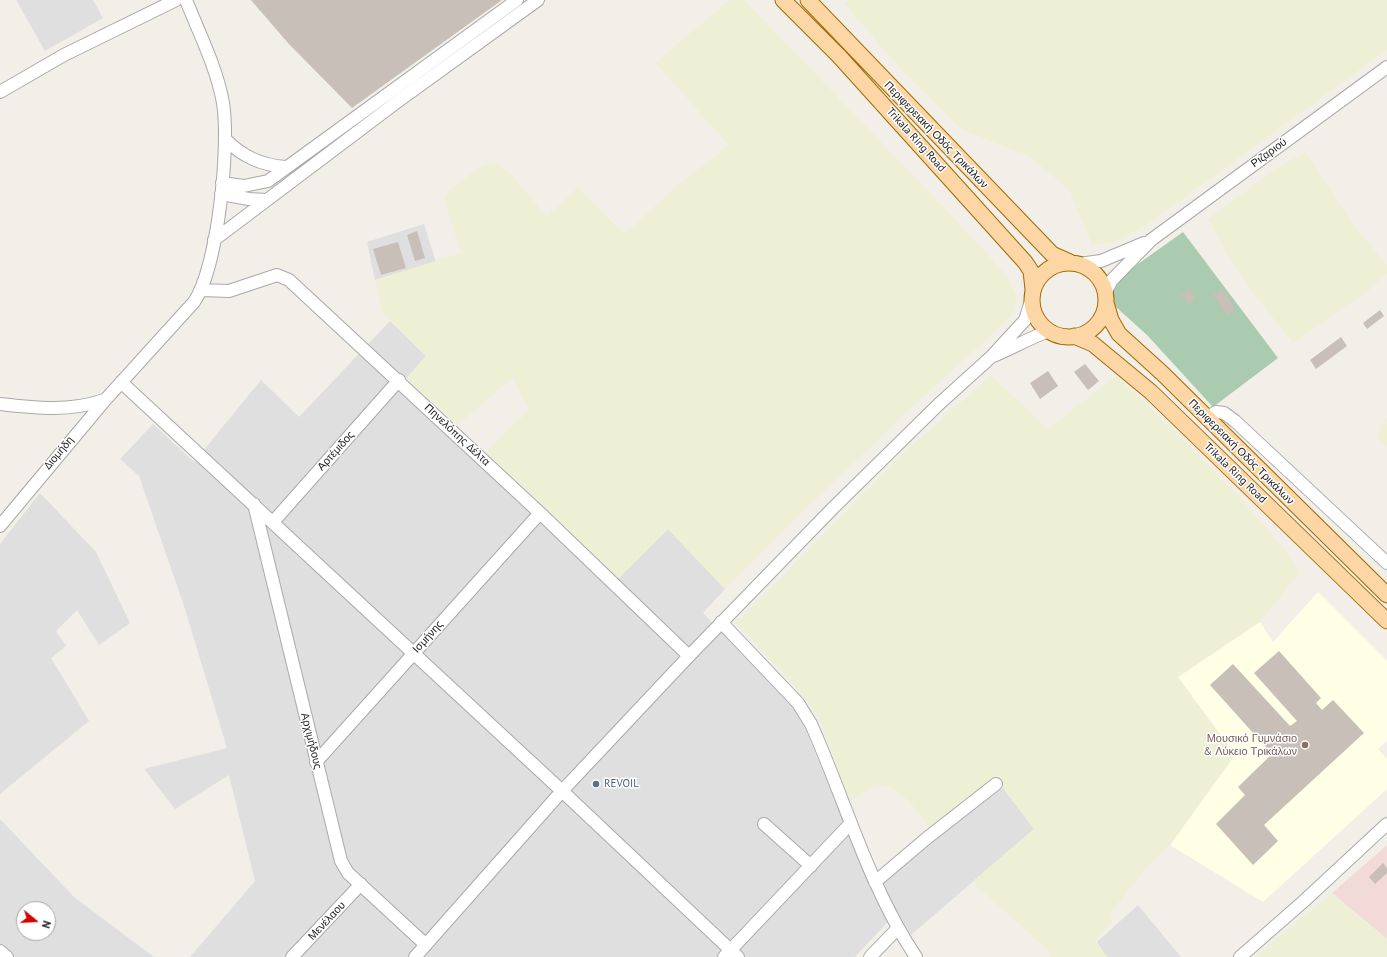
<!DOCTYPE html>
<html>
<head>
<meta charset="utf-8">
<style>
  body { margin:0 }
  #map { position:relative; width:1387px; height:957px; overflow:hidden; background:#f2efe9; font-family:"PT Sans",sans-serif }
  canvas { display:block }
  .north { position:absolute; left:16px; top:901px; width:40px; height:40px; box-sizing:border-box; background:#fff; border:1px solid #a7a7a7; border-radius:50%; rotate:108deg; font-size:11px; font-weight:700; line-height:16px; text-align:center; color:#222 }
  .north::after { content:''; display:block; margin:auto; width:14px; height:18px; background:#d40000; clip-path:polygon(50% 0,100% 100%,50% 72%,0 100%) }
</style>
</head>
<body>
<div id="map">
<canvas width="1387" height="957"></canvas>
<div class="north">N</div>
</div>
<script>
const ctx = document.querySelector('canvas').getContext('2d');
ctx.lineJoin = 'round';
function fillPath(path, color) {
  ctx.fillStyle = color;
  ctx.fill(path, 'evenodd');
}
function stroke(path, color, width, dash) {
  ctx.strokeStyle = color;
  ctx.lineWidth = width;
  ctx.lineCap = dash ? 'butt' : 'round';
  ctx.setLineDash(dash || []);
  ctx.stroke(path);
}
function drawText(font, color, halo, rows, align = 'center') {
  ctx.font = font + ' "PT Sans",sans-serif';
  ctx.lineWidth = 3;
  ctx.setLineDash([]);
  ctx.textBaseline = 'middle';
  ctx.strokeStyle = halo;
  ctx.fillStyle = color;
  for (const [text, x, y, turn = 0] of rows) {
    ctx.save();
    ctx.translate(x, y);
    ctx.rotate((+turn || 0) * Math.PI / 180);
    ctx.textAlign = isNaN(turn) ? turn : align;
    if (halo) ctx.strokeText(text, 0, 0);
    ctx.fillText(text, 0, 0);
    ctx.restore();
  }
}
const residential = new Path2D(`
  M 16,0 L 93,0 L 103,18 L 45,51 Z
  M 424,224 L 436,262 L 375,280 L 367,242 Z
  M 390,321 L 426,356 L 399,387 L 610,586 L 668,529 L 725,589 L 703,613 L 793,706 L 802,721 L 873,891 L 938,836 L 1003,788 L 1034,829 L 911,935 L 897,912 L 855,957 L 190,957 L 255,881 L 229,775 L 175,809 L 144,769 L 227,748 L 184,606 L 139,476 L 120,459 L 153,424 L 194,462 L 261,380 L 299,417 Z
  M 40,493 L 96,552 L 130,623 L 99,645 L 77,610 L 56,631 L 66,646 L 51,658 L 89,721 L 0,794 L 0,544 Z
  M 0,819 L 74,897 L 154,957 L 0,957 ZM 24,909 L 48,909 L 48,933 L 24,933 Z
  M 1138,905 L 1181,957 L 1107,957 L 1097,942 Z`);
const commercial = new Path2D(`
  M 1387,845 L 1387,939 L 1332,893 Z`);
const education = new Path2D(`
  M 1318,592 L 1387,661 L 1387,740 L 1378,749 L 1387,759 L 1387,789 L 1263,902 L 1170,845 L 1235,755 L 1178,677 L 1260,622 L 1273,642 Z`);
const farmland = new Path2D(`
  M 729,0 L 744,0 L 940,203 L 1008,277 L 1016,295 L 1015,307 L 1012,314 L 1003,324 L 912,407 L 787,527 L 725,589 L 668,529 L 618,579 L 568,529 L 486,452 L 529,410 L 513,377 L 458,425 L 406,379 L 426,356 L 382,312 L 375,280 L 461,253 L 444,199 L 449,191 L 461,181 L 483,165 L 497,163 L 509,172 L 547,217 L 577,188 L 625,234 L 676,186 L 729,145 L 655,63 Z
  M 849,0 L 1387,0 L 1387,50 L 1144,227 L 1115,242 L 1092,245 L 1069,190 L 1029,156 L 962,130 L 904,73 L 845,4 Z
  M 1305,152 L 1356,228 L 1387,265 L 1387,273 L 1369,290 L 1293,343 L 1254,294 L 1226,252 L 1208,219 L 1278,167 Z
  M 991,375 L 1048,429 L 1116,376 L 1185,441 L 1242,500 L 1286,551 L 1299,573 L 1260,622 L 1178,677 L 1235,755 L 1170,845 L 1151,863 L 1110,913 L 1112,921 L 1095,941 L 1107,957 L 1049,957 L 1052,954 L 972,882 L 1034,829 L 1003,788 L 998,774 L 929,827 L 909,801 L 888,786 L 870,788 L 850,801 L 818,716 L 796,687 L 736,623 L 905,452 Z
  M 1387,418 L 1387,446 L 1377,437 L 1381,425 Z
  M 1332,893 L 1387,939 L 1387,957 L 1254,957 Z`);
const cemetery = new Path2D(`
  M 1183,232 L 1278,358 L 1213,407 L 1147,335 L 1116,307 L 1112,298 L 1117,279 Z`);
const building = new Path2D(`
  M 251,0 L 502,0 L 352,108 L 288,43 Z
  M 417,231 L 425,258 L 415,261 L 407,235 Z
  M 398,242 L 406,268 L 381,275 L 373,249 Z
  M 1189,288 L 1196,298 L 1188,304 L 1181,295 Z
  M 1222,289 L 1236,309 L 1227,315 L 1213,295 Z
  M 1380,310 L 1384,316 L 1367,329 L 1363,323 Z
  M 1341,337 L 1347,346 L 1316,369 L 1310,360 Z
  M 1085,364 L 1099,381 L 1088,390 L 1074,372 Z
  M 1048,371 L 1058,386 L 1040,399 L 1030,383 Z
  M 1279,651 L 1321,698 L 1316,703 L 1322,710 L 1333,700 L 1364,733 L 1264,825 L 1278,841 L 1253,865 L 1216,824 L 1245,795 L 1238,787 L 1272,754 L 1210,685 L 1233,664 L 1290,726 L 1297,721 L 1254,673 Z
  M 1383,863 L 1387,868 L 1387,873 L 1375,884 L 1369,877 Z`);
const minor = new Path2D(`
  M 0,92 L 64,55 L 176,0
  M 225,139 C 243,157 261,165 286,167
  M 222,183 L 244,186 L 268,181 L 517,0
  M 221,194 L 249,199 L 267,200
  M 214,240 L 397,102 L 538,0
  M 1079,264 L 1101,261 L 1144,243
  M 201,290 L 229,291 L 277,275 L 289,280 L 540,513 L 689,656
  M 1105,293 L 1112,280 L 1151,240 L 1387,67
  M 991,357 C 1011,349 1029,338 1049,331
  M 121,382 L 562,791 L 738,957
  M 0,404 C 36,408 69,412 104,400
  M 1207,417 L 1216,412 L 1224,413 L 1235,421 L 1387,563
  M 254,504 L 341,861 L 348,873 L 426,945
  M 273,522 L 399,380
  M 0,526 L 106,399 L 194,302 C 218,267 230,146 223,103 C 217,68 199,33 186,0
  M 721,622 L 798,703 L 811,724 C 846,802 868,885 916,957
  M 316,762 L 540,513
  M 764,824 L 811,866
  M 875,882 L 927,838 L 996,784
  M 0,951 L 7,957
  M 292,957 L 361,884
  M 415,957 L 562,791 L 689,656 L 833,508 L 939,404 L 991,357 L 1025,320 L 1031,301
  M 724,957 L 850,824
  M 870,957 L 898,928
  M 1240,957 L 1304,901 L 1387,824`);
const major = new Path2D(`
  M 783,0 L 839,56 L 1025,262 L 1031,271 L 1033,289
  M 808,0 L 1052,254 L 1070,262
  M1032 300a37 37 0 1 1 74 0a37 37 0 1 1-74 0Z
  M 1106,303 L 1111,320 L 1119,334 L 1162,373 L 1387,595
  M 1074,336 L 1093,344 L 1151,392 L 1387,621`);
const markers = [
  [1305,745,4,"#8d6e63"],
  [596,784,4,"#5c6f8a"]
];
const streetNames = [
  ["Περιφερειακή Οδός Τρικάλων",936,135,46],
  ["Trikala Ring Road",916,140,48],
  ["Ριζαριού",1269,153,-36],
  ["Πηνελόπης Δέλτα",457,435,43],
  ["Αρτέμιδος",336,451,-48],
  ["Περιφερειακή Οδός Τρικάλων",1241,452,45],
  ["Διομήδη",59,453,-50],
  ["Trikala Ring Road",1235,473,44],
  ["Ισμήνης",428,637,-48],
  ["Αρχιμήδους",311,741,76],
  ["Μενέλαου",327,921,-47]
];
const educationNames = [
  ["Μουσικό Γυμνάσιο",1297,739],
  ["& Λύκειο Τρικάλων",1297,752]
];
const serviceNames = [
  ["REVOIL",604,784]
];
fillPath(residential, '#e0dfdf');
fillPath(commercial, '#f2dad9');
fillPath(education, '#ffffe5');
fillPath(farmland, '#eef0d5');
fillPath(cemetery, '#aacbaf');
fillPath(building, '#c7bfb8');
stroke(minor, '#a9a9a9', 14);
stroke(major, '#a06b00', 17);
stroke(minor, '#fff', 12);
stroke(major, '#fcd6a4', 15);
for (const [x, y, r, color] of markers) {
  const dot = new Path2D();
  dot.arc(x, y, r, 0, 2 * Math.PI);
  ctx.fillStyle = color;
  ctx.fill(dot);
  stroke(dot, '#fff', 1.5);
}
drawText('11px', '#222', '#fff', streetNames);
drawText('11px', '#785e54', '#fff', educationNames, 'right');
drawText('11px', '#4e5e75', '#fff', serviceNames, 'left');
</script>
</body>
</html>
